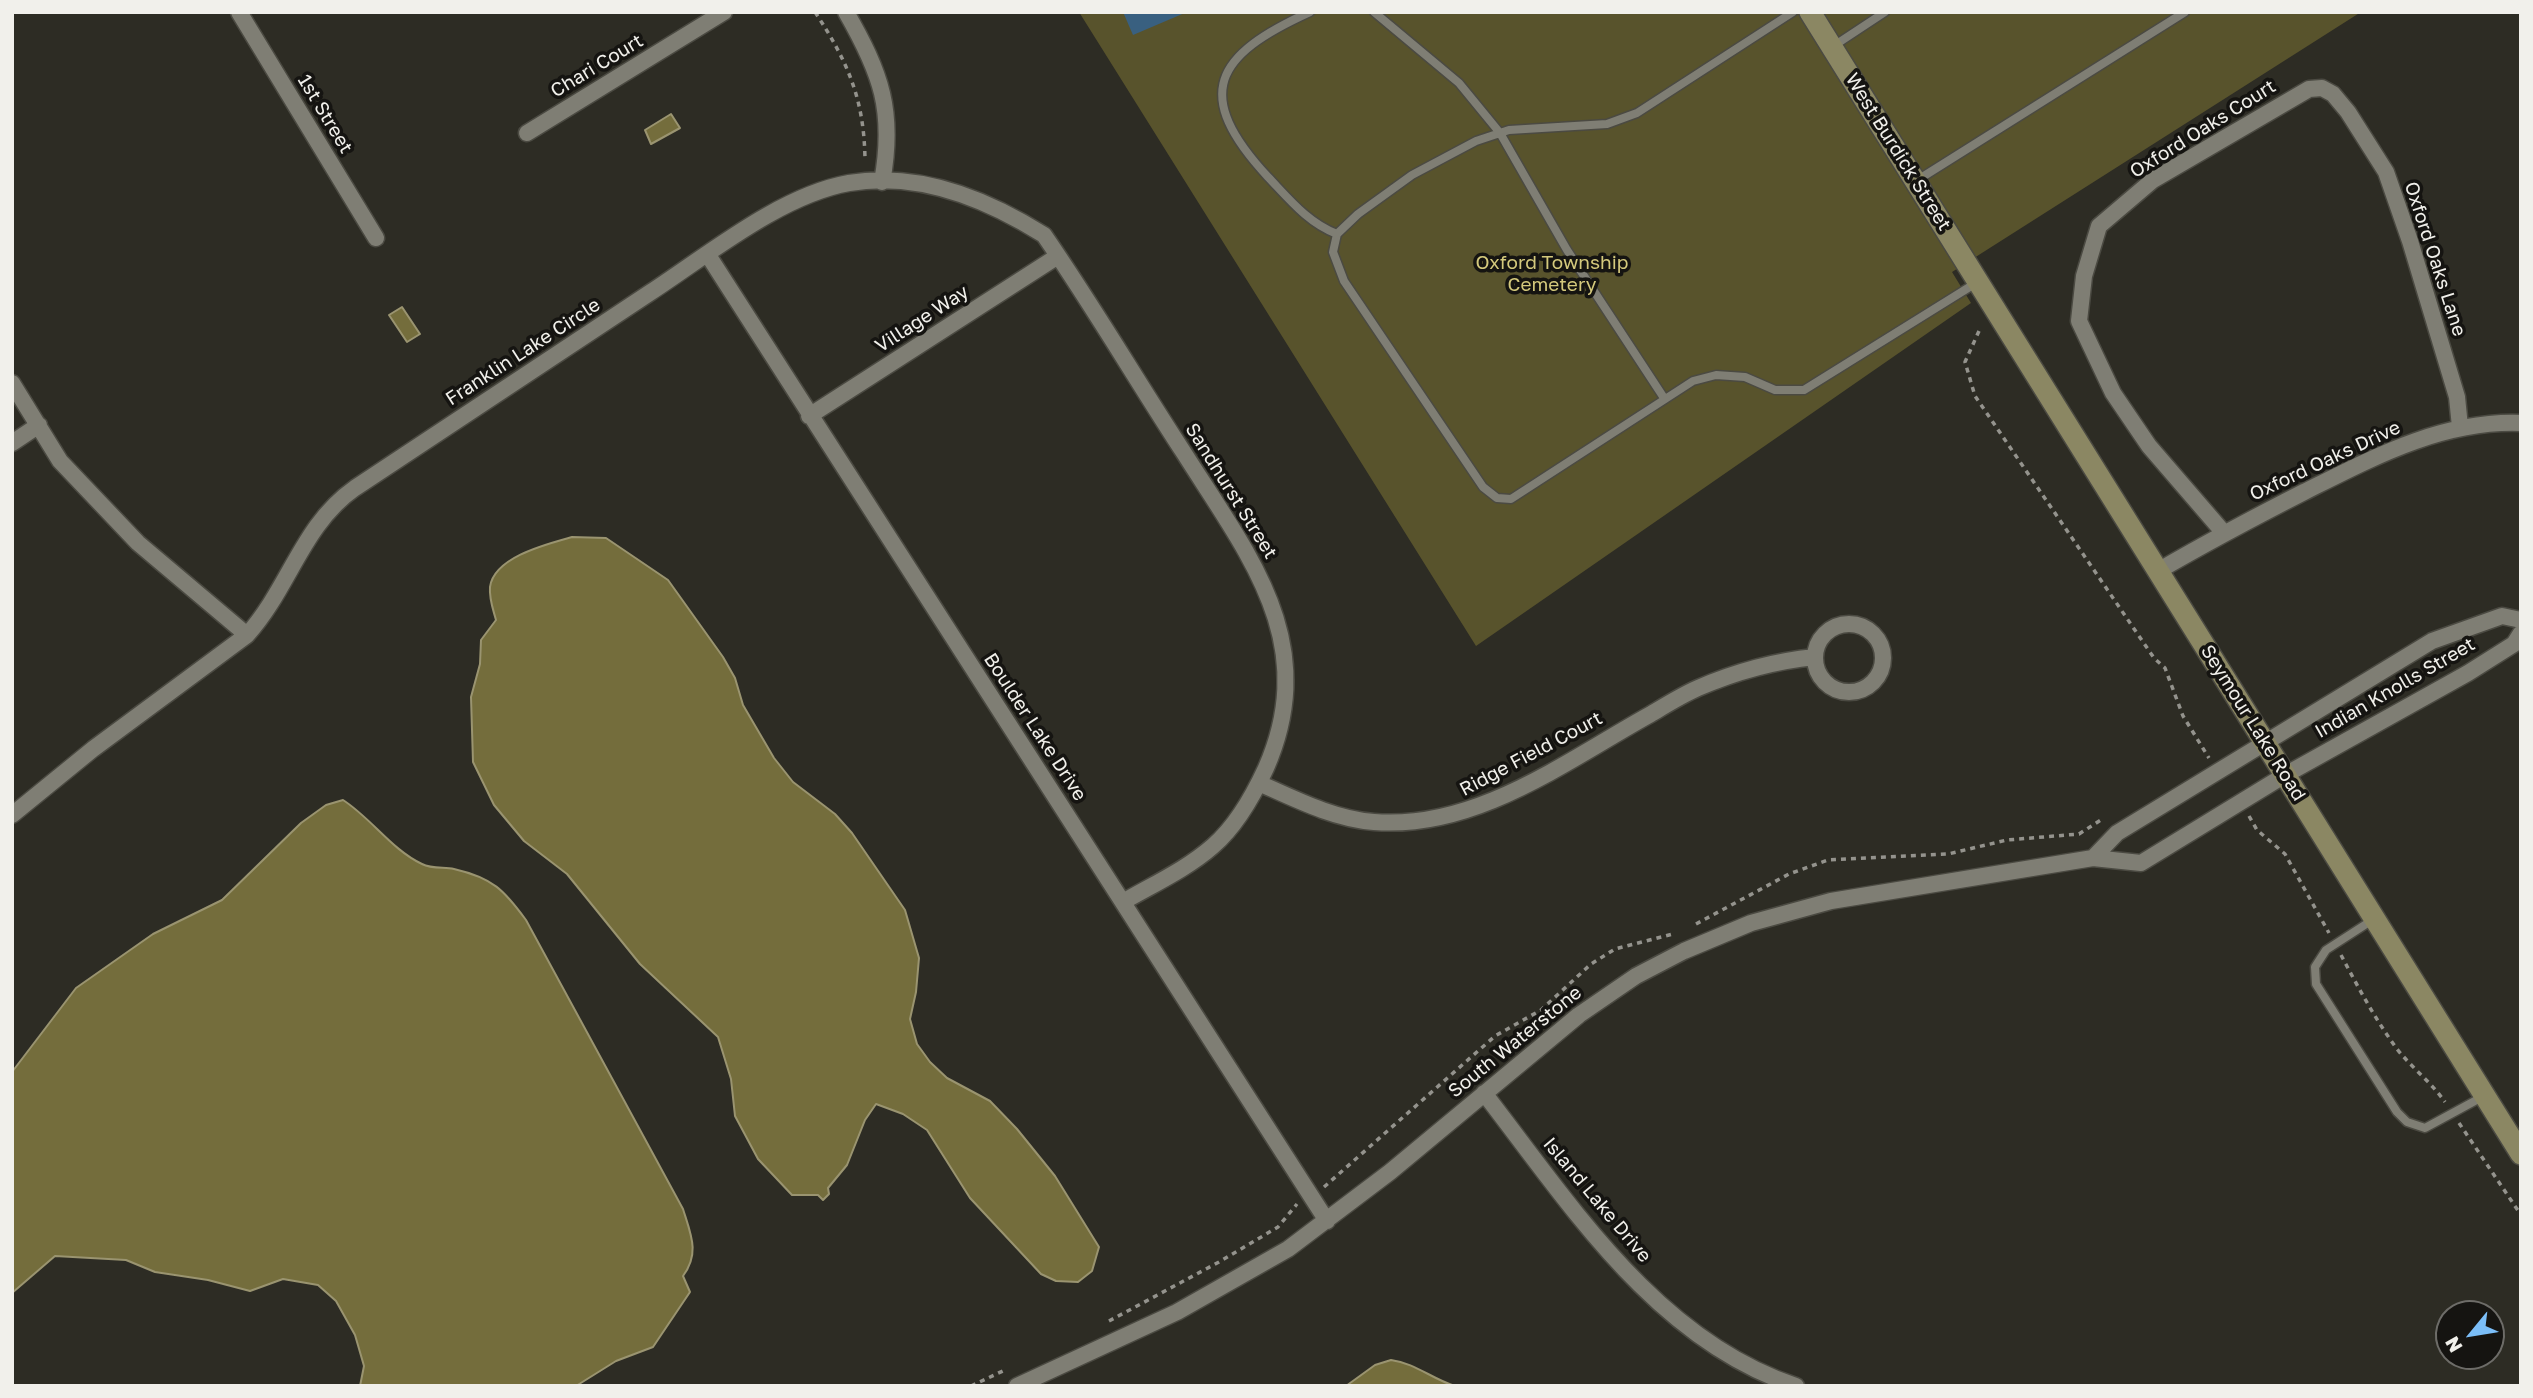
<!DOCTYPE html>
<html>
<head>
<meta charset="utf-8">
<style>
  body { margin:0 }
  #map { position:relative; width:2533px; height:1398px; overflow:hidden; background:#2d2c24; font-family:"Golos Text",sans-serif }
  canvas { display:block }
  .frame { position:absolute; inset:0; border:14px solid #f1f0eb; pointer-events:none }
  .north { position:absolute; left:2435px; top:1300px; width:70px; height:70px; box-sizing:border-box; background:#151411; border:2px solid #6d6c68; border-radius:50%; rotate:240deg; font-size:19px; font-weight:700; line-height:28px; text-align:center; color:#f1f0eb }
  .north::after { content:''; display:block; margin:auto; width:24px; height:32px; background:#7bbef8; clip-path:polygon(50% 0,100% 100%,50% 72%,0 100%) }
</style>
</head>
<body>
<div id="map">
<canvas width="2533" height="1398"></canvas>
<div class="frame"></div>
<div class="north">N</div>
</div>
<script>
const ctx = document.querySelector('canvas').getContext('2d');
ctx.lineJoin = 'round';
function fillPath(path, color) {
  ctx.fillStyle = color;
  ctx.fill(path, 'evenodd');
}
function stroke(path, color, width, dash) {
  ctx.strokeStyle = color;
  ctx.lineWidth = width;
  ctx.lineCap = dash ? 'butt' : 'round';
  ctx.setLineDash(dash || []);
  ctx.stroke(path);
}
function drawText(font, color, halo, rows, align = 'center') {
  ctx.font = font + ' "Golos Text",sans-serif';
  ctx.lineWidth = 7;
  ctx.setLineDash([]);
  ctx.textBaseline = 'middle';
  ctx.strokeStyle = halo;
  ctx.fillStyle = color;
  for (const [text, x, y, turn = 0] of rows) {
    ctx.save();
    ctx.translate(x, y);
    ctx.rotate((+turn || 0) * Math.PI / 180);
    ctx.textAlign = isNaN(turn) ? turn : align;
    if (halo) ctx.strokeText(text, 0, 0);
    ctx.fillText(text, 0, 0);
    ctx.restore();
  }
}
const green = new Path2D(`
  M 1079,12 L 2361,12 L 1952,272 L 1971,303 L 1476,646 Z`);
const water = new Path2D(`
  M 671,114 L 680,128 L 651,144 L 645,130 Z
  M 402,307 L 420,334 L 407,342 L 389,315 Z
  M 572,537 L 606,538 L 668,580 L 723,657 L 735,678 L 743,705 L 774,758 L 793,782 L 835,814 L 852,833 L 905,910 L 919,958 L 916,992 L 910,1019 L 917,1044 L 930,1062 L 947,1078 L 990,1101 L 1017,1129 L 1055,1176 L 1099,1247 L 1092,1271 L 1078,1282 L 1056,1281 L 1041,1274 L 970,1198 L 927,1130 L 903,1114 L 876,1104 L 865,1120 L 847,1165 L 828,1188 L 829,1194 L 823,1200 L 818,1195 L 792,1195 L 758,1159 L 735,1116 L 731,1079 L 718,1037 L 640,964 L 567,874 L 524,841 L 494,805 L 473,762 L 471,697 L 480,664 L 481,640 L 496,620 C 493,609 489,599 490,587 C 494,557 547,544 572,537 Z
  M 343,800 C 371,818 392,850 422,864 C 432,869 444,867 454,869 C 493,878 504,890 526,920 L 683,1209 C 691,1235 700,1253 683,1276 L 690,1292 L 653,1347 L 616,1361 L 576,1386 L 360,1386 L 364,1366 L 355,1335 L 336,1301 L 318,1285 L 283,1279 L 250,1291 L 208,1280 L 155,1272 L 126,1260 L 55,1256 L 12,1293 L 12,1072 L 76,988 L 153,934 L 222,900 L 301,823 L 326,805 Z
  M 1391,1360 C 1415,1363 1432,1379 1455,1386 L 1346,1386 L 1375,1365 Z`);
const building = new Path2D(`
  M 1123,12 L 1187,12 L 1133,35 Z`);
const path = new Path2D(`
  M 815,12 C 848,62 864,99 865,159
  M 1979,331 L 1965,362 L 1975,396 L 2154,658 L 2165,668 L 2183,716 L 2209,758
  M 2249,816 L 2257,830 L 2285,854 L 2329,933
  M 1696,924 L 1789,874 L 1828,860 L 1948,854 L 2007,840 L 2079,834 L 2104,818
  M 2341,955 C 2358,987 2375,1019 2397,1049 C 2412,1068 2431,1082 2445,1102
  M 2459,1123 L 2521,1215
  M 1324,1187 L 1495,1036 L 1541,1010 L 1591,964 L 1615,949 L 1673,934
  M 1109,1321 L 1219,1262 L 1278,1227 L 1297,1204
  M 971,1386 L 1007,1369`);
const lane = new Path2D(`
  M 1310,12 C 1215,55 1191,94 1268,177 C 1289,199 1308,223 1337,234
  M 1374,12 L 1459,83 L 1500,133 L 1567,250 L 1664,398
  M 1793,12 L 1637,113 L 1607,124 L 1509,130 L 1476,141 L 1412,175 L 1358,214 L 1337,234 L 1333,252 L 1344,281 L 1483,487 L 1497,498 L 1511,499 L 1693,381 L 1716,375 L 1745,377 L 1775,390 L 1804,390 L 1976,283
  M 1832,47 L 1885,12
  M 1916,181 L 2185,12
  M 2374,919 L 2326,950 L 2315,967 L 2316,984 L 2397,1112 L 2407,1122 L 2425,1128 L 2484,1096`);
const street = new Path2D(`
  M 239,12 L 376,238
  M 846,12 C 881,73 895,111 882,182
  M 527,133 L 724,12
  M 708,255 L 1327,1221
  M 12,383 L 60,461 L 138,543 L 247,635
  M 809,416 L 1058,256
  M 12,443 L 39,425
  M 2224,533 L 2149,446 L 2113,393 L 2079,321 L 2084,276 L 2099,226 L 2153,180 L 2309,89 L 2322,88 L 2333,94 L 2348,112 L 2386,172 L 2410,241 L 2457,397 L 2460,427
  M 2158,571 C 2206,543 2255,517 2304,492 C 2372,458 2442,420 2521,423
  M1815 658a34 34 0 1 1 68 0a34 34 0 1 1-68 0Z
  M 1259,783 C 1295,799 1334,819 1374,822 C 1476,830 1566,761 1651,714 C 1666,705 1682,695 1698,688 C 1735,672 1775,661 1815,657
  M 12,815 L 93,749 L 247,635 C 290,587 302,525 355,488 C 454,423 552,357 651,292 C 709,254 781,195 849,183 C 918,171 987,199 1044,235 C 1093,306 1137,381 1184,453 C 1249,556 1321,642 1266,768 C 1254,794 1235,827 1213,846 C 1187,869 1152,885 1123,902
  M 2093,858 L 2117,833 L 2432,641 L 2502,616 L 2521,620
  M 1484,1093 C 1570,1204 1656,1340 1796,1386
  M 1017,1386 L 1177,1312 L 1288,1249 L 1390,1172 L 1579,1015 L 1636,976 L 1684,951 L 1751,923 L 1831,901 L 2093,858 L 2141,863 L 2285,775 L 2468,673 L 2514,644 L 2521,633`);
const secondary = new Path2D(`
  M 1810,12 L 2521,1154`);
const streetNames = [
  ["Chari Court",597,66,-31],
  ["1st Street",325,114,59],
  ["Oxford Oaks Court",2203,129,-32],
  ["West Burdick Street",1898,152,58],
  ["Oxford Oaks Lane",2435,259,72],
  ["Village Way",922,319,-33],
  ["Franklin Lake Circle",523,352,-33],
  ["Oxford Oaks Drive",2325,461,-25],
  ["Sandhurst Street",1231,491,58],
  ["Indian Knolls Street",2395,688,-30],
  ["Seymour Lake Road",2253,723,58],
  ["Boulder Lake Drive",1035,727,57],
  ["Ridge Field Court",1531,754,-28],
  ["South Waterstone",1515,1042,-39],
  ["Island Lake Drive",1597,1200,50]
];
const parkNames = [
  ["Oxford Township",1552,263],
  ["Cemetery",1552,285]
];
fillPath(green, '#58532c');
fillPath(water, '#746d3c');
stroke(water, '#9a9470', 2);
fillPath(building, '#396080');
stroke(lane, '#4b4a42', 11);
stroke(street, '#4b4a42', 19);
stroke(secondary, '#4b4a42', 24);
stroke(path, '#94938d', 3.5, [5, 5]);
stroke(lane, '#7f7e74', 8);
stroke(street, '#7f7e74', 16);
stroke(secondary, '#8b8763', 21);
drawText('19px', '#f1f0eb', '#151411', streetNames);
drawText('19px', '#d4c97c', '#151411', parkNames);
</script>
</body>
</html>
